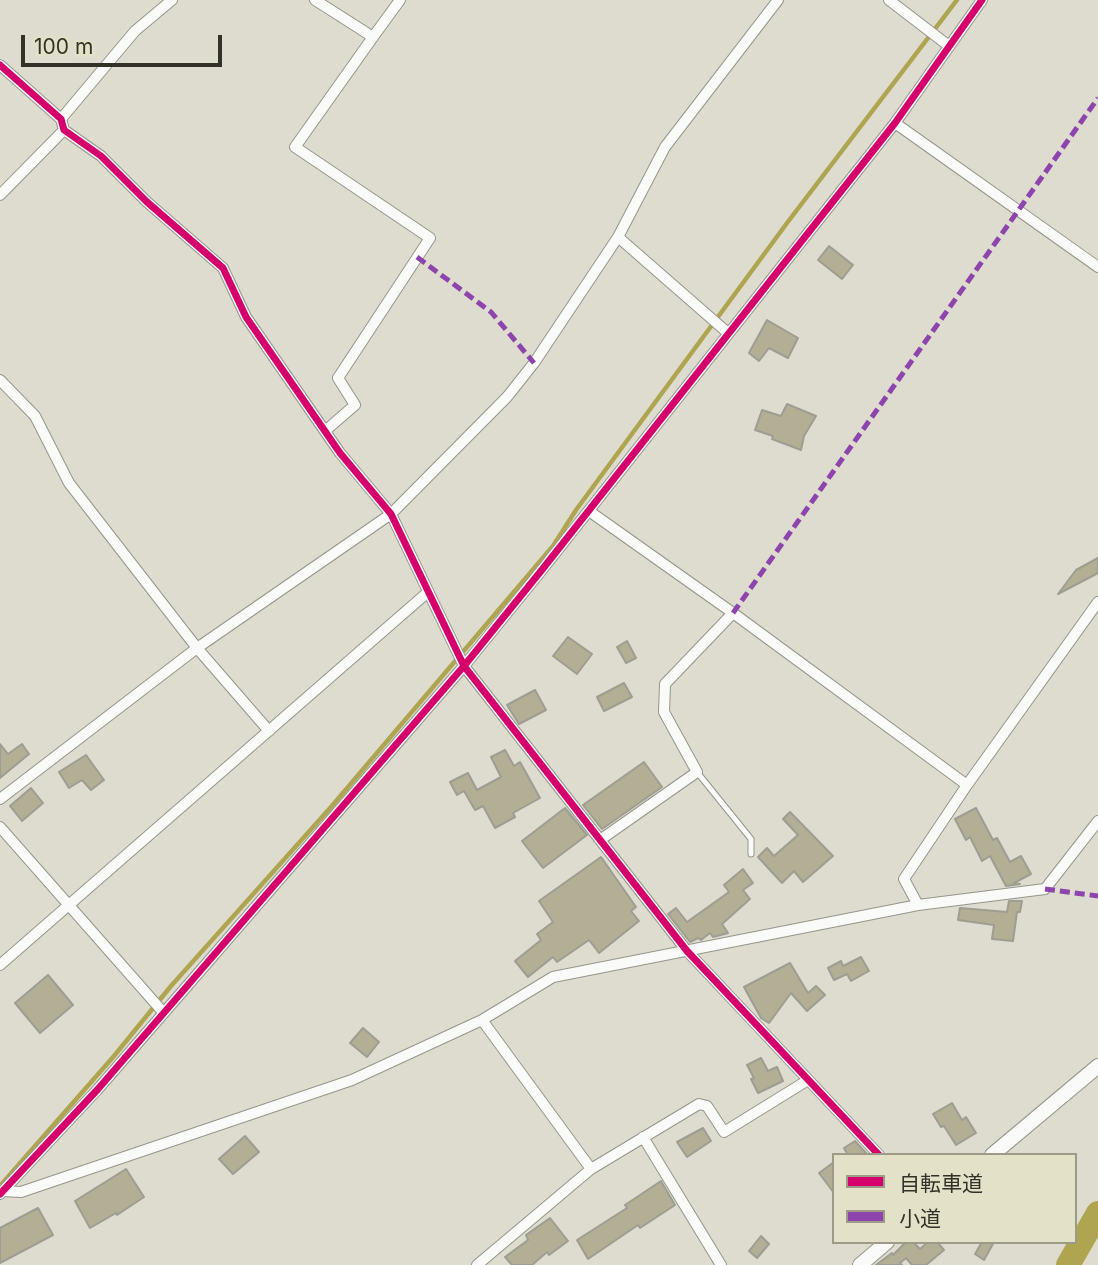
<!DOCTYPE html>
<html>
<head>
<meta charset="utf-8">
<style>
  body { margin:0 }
  #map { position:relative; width:1098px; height:1265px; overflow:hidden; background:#dddcce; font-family:Inter,"Noto Sans JP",sans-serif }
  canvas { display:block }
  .legend { position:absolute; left:832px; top:1153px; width:245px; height:91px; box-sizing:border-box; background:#e3e1c8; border:2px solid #9d9b88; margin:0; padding:9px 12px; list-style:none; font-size:21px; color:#333228 }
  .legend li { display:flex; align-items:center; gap:14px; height:35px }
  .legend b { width:35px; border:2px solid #9d9b88 }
  .scale { position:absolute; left:21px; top:35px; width:201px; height:32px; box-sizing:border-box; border:4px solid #333228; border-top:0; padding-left:9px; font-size:21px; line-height:24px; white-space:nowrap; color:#333228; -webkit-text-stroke:5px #e3e1c8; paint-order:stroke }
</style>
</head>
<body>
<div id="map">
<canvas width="1098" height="1265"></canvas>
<ul class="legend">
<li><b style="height:9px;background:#d6006c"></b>自転車道</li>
<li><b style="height:9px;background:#8e44ad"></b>小道</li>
</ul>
<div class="scale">100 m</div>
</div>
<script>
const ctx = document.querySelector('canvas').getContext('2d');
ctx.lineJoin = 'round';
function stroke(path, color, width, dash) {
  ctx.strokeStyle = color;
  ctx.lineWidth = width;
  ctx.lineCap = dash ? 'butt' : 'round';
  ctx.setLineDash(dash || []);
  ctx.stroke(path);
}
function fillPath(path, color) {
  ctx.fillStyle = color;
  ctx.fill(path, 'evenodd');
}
const stream = new Path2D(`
  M 0,1186 L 114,1056 L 171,986 L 331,807 L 553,546 L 576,510 L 787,223 L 957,0`);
const river = new Path2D(`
  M 1068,1265 L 1098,1213`);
const building = new Path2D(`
  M 829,246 L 853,265 L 842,279 L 818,260 Z
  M 767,320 L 798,338 L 788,358 L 769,348 L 759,361 L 749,353 Z
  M 787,404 L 816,416 L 804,436 L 801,450 L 772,439 L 773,436 L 755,430 L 762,410 L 781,416 Z
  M 1098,558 L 1098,573 L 1058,594 L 1076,570 Z
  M 568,637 L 592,654 L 577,674 L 553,656 Z
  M 627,641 L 636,658 L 626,663 L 617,647 Z
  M 624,683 L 632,697 L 604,711 L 597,697 Z
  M 535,690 L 546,710 L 519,724 L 507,705 Z
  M 0,744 L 8,754 L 22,744 L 29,754 L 0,778 Z
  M 505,750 L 514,766 L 520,762 L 540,798 L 513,813 L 515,817 L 495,828 L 483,806 L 475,810 L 464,791 L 457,795 L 450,782 L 468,773 L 477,790 L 501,777 L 491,757 Z
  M 86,755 L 104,780 L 91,790 L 82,780 L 69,788 L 59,772 Z
  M 644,762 L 662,787 L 602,829 L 583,805 Z
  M 31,788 L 43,803 L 22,821 L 10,806 Z
  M 565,808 L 587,835 L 543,868 L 522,841 Z
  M 976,808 L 993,840 L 997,838 L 1010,862 L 1021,856 L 1031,874 L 1014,883 L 1020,884 L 1006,886 L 990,856 L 982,861 L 970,837 L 966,840 L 955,819 Z
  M 790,812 L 833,856 L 803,882 L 794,871 L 782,883 L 758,857 L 767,848 L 774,856 L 798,835 L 783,819 Z
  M 601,857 L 636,907 L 631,911 L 639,921 L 599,953 L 589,940 L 557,962 L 553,957 L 528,977 L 515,961 L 541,940 L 537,934 L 553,922 L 539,901 Z
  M 743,869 L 753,883 L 743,890 L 750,899 L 722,924 L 728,933 L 713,937 L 710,933 L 701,940 L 698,938 L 690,942 L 668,914 L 676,908 L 687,922 L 729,892 L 724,885 Z
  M 1009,901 L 1022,901 L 1020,912 L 1017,912 L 1013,941 L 992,939 L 994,925 L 958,920 L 960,908 L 1007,912 Z
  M 861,957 L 869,971 L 851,981 L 847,974 L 834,980 L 828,968 L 841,961 L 843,966 Z
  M 790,963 L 808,993 L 816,986 L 825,995 L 807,1011 L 791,993 L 769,1023 L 761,1018 L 744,987 Z
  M 48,975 L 73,1005 L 40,1033 L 15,1003 Z
  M 363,1028 L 379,1042 L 367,1057 L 350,1043 Z
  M 761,1058 L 768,1071 L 777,1067 L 783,1081 L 758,1093 L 751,1079 L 754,1078 L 747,1065 Z
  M 952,1103 L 962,1120 L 966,1117 L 976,1133 L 956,1145 L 944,1126 L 941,1127 L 933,1114 Z
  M 703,1128 L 711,1141 L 687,1157 L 677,1142 Z
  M 245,1136 L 259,1152 L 233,1174 L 219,1159 Z
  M 855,1141 L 866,1153 L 867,1155 L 848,1155 L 844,1148 Z
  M 834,1162 L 834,1193 L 819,1173 Z
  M 126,1169 L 144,1197 L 117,1215 L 116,1213 L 90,1228 L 75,1201 Z
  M 661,1181 L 675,1205 L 640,1228 L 638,1225 L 588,1259 L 577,1240 L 627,1208 L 625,1205 Z
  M 38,1208 L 53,1235 L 0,1263 L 0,1228 Z
  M 550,1218 L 568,1241 L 549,1255 L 547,1252 L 532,1265 L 512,1265 L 505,1257 L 528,1240 L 526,1235 Z
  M 761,1236 L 769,1244 L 757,1258 L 749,1251 Z
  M 906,1242 L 913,1242 L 920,1249 L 928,1242 L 937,1242 L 944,1250 L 926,1265 L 912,1265 L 906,1258 L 900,1263 L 902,1265 L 876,1265 L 892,1253 L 893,1255 Z
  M 982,1242 L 994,1242 L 984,1260 L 975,1254 Z`);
const service = new Path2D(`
  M 697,772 L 751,839 L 751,854`);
const minor = new Path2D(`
  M 315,0 L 373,37 L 400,0
  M 889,0 L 949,46
  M 0,65 L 61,119 L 64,130 L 101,156 L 147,202 L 223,268 L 246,317 L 340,453 L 391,514 L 464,666 L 687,951 L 879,1155
  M 61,119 L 135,31 L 172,0
  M 895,123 L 1098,267
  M 0,195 L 64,130
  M 618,237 L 728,333
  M 0,380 L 35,416 L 69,483 L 197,648 L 269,731
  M 325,431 L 355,405 L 338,378 L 430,238 L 295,147 L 373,37
  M 589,511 L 733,613 L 967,785 L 1098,602
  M 0,799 L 197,648 L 391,514 L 507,397 L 534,363 L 618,237 L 665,147 L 778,0
  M 0,827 L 163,1012
  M 600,840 L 697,772 L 664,712 L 665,684 L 733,613
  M 918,905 L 904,879 L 967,785
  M 0,965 L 428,592
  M 643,1137 L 721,1265
  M 591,1169 L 699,1104 L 707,1106 L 724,1132 L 808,1080
  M 2,1191 L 21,1192 L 352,1080 L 482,1020 L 553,977 L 918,905 L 1045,889 L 1098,821
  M 0,1194 L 98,1089 L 464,666 L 541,571 L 895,123 L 982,0
  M 477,1265 L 591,1169 L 482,1020`);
const secondary = new Path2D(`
  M 992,1155 L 1098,1066
  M 860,1265 L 887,1242`);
const quiet = new Path2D(`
  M 417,257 L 491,312 L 534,363
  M 733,613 L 1098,98
  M 1045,889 L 1098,896`);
const cycleway = new Path2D(`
  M 0,65 L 61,119 L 64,130 L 101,156 L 147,202 L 223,268 L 246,317 L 340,453 L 391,514 L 464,666 L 687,951 L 879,1155
  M 0,1194 L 98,1089 L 464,666 L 541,571 L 895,123 L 982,0`);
stroke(stream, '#afa551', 4.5);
stroke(river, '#afa551', 24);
fillPath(building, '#b2af95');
stroke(building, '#9e9d93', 2);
stroke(service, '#96958b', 7);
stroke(minor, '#96958b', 12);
stroke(secondary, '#96958b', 16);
stroke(service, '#fafaf8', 5);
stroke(minor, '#fafaf8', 10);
stroke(secondary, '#fafaf8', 14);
stroke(quiet, '#8e44ad', 5, [10, 5]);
stroke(cycleway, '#d6006c', 7);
</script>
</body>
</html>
